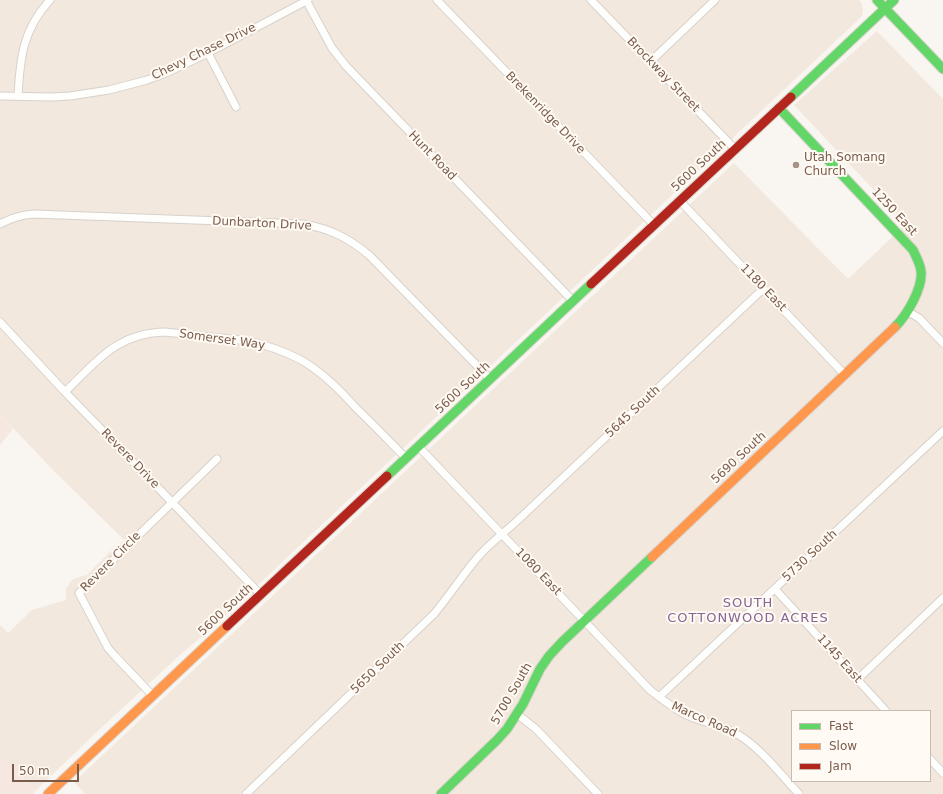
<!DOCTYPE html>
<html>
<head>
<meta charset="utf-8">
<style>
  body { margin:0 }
  #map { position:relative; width:943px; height:794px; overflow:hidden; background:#f9f5f0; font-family:"DejaVu Sans",sans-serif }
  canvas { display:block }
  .legend { position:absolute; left:791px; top:710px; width:140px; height:72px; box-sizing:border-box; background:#fffaf3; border:1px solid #cabbb1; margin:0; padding:5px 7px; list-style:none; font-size:12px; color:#7a5c4d }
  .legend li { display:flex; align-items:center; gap:8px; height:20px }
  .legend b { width:20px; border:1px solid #cabbb1 }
  .scale { position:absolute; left:12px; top:764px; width:67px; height:18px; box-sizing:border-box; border:2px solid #7a5c4d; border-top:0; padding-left:5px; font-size:12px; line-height:14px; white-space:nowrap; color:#7a5c4d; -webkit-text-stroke:3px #fffaf3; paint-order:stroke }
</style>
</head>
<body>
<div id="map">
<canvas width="943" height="794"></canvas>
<ul class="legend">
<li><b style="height:5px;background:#63d668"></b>Fast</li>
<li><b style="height:5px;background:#ff974d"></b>Slow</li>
<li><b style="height:5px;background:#b3261e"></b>Jam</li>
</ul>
<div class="scale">50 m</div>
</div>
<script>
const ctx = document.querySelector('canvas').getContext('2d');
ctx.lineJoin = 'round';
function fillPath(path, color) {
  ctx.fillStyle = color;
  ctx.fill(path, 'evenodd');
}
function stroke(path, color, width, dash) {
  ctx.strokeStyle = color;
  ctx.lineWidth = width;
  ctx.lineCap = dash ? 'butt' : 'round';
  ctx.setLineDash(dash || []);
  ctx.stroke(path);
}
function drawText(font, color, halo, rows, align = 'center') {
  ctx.font = font + ' "DejaVu Sans",sans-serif';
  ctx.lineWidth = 4;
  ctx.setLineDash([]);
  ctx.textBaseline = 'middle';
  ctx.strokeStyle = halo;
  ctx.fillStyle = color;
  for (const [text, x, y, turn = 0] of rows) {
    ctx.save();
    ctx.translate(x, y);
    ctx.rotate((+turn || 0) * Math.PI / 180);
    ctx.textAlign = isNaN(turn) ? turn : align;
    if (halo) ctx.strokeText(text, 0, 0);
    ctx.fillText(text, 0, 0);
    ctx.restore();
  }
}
const residential = new Path2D(`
  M 0,0 L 859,0 L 862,4 L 863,11 L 862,16 L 858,20 L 211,629 L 182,653 L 100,729 L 35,791 L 0,755 L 0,625 L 8,633 L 32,610 L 66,600 L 66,589 L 71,581 L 76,578 L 87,575 L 115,547 L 125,541 L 51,468 L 0,414 Z
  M 877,31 L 943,99 L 943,794 L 85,794 L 74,782 L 734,163 L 848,279 L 906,224 L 794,105 ZM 792,711 L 930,711 L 930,781 L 792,781 Z`);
const commercial = new Path2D(`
  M 0,414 L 13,429 L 0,445 Z
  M 0,755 L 35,791 L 32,794 L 0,794 Z`);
const street = new Path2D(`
  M 306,0 L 332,48 L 346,66 L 573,301
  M 437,0 L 654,225
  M 591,0 L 735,149
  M 208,53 L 236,107
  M 650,62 L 715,0
  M 0,96 L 51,97 L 70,96 L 109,90 L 147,80 L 166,73 L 208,53 L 308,0
  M 18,96 C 20,58 23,29 50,0
  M 680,201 L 845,375
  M 0,224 C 11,218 21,215 34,214 L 302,224 C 329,228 349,238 370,256 L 490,379
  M 907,311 L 919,318 L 943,343
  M 0,322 L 65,392 L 166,496 L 260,594
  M 65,392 C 97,361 117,333 165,332 L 249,341 C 269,346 288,352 306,363 C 325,375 341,391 356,408 C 373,424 389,441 406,458
  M 418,446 L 650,690 C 663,700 676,711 691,717 C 707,723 723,726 737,734 C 761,748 780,774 799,794
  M 775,589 L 886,711
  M 858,679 L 943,598
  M 153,696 L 115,656 L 108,648 L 79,593 L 217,459
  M 659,697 L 943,431
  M 517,714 L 536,729 L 598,794
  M 930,759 L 943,773
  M 246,794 L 434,614 C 449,596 462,576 477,558 C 489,544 505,532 518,520 L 764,288`);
const fast = new Path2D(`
  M 877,0 L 943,69
  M 791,97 L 894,0
  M 779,108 L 913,250 C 916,257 920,263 921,271 C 923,288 907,315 895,327
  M 387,476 L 591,284
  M 441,794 L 497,740 L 507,729 L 523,704 L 540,669 L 549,656 L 562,642 L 652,557`);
const slow = new Path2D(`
  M 652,557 L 895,327
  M 48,794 L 227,626`);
const jam = new Path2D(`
  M 591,284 L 791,97
  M 227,626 L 387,476`);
const markers = [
  [796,165,4,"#a69286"]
];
const streetNames = [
  ["Chevy Chase Drive",204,52,-26],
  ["Brockway Street",663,75,46],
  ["Brekenridge Drive",545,113,46],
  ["Hunt Road",432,156,46],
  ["5600 South",699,166,-43],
  ["1250 East",894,212,47],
  ["Dunbarton Drive",262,224,3],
  ["1180 East",763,288,46],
  ["Somerset Way",222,340,8],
  ["5600 South",463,388,-43],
  ["5645 South",633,412,-43],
  ["5690 South",739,458,-43],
  ["Revere Drive",130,459,46],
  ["5730 South",810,556,-43],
  ["Revere Circle",111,562,-45],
  ["1080 East",538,572,46],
  ["5600 South",226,610,-43],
  ["1145 East",839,659,48],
  ["5650 South",378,668,-44],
  ["5700 South",512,694,-60],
  ["Marco Road",704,720,24]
];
const poiNames = [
  ["Utah Somang",804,158],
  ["Church",804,172]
];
const neighbourhoodNames = [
  ["SOUTH",748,604],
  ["COTTONWOOD ACRES",748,619]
];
fillPath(residential, '#f2e8de');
fillPath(commercial, '#f6e8e1');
stroke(street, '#d7d1cb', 9);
stroke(fast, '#d9d2cb', 11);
stroke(slow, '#d9d2cb', 11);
stroke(jam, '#d9d2cb', 11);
stroke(street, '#fefefd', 7);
stroke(fast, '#63d668', 9);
stroke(slow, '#ff974d', 9);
stroke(jam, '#b3261e', 9);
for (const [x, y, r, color] of markers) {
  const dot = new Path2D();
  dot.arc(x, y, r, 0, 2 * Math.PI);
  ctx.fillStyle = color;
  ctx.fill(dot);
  stroke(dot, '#fffaf3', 1.5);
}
drawText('12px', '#7a5c4d', '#fffaf3', streetNames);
drawText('12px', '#7a5c4d', '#fffaf3', poiNames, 'left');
ctx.letterSpacing = '1px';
drawText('13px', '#846695', '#fffaf3', neighbourhoodNames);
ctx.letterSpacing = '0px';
</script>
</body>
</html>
